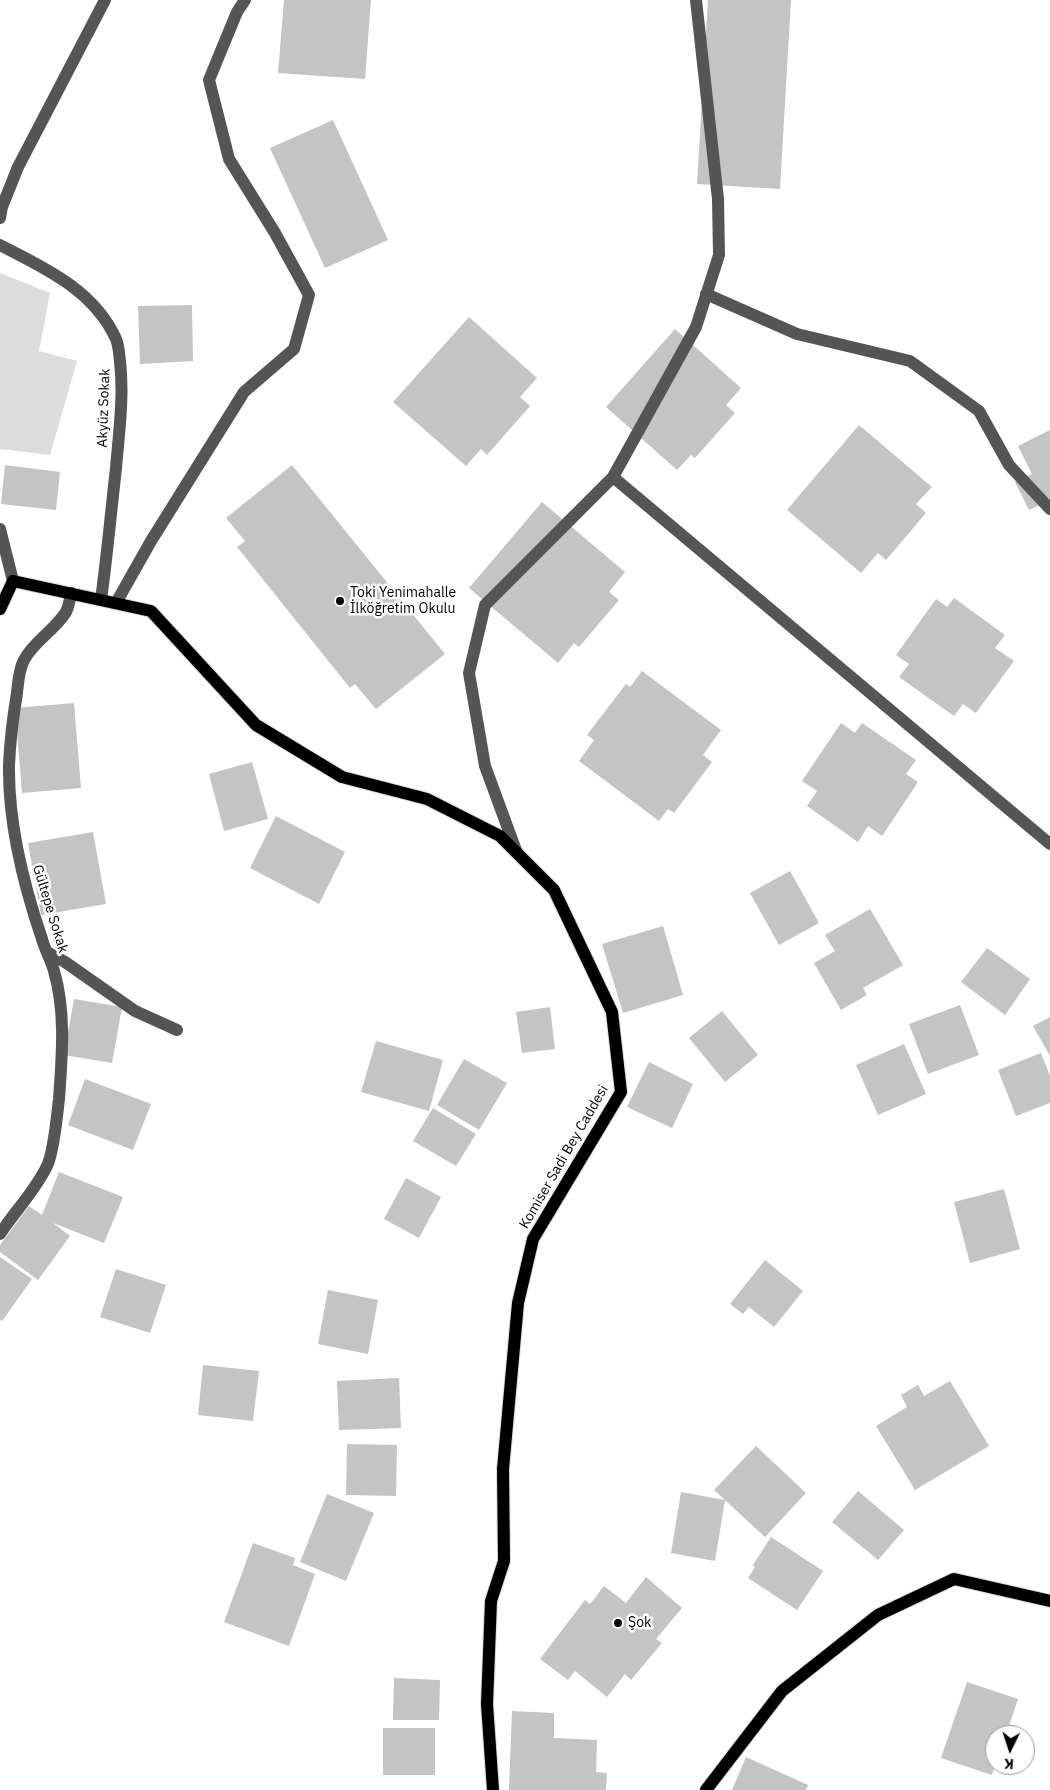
<!DOCTYPE html>
<html>
<head>
<meta charset="utf-8">
<style>
  body { margin:0 }
  #map { position:relative; width:1050px; height:1790px; overflow:hidden; background:#fff; font-family:"IBM Plex Sans",sans-serif }
  canvas { display:block }
  .north { position:absolute; left:985px; top:1725px; width:50px; height:50px; box-sizing:border-box; background:#fff; border:1px solid #999; border-radius:50%; rotate:184deg; font-size:14px; font-weight:700; line-height:20px; text-align:center; color:#000 }
  .north::after { content:''; display:block; margin:auto; width:18px; height:22px; background:#000; clip-path:polygon(50% 0,100% 100%,50% 72%,0 100%) }
</style>
</head>
<body>
<div id="map">
<canvas width="1050" height="1790"></canvas>
<div class="north">K</div>
</div>
<script>
const ctx = document.querySelector('canvas').getContext('2d');
ctx.lineJoin = 'round';
function fillPath(path, color) {
  ctx.fillStyle = color;
  ctx.fill(path, 'evenodd');
}
function stroke(path, color, width, dash) {
  ctx.strokeStyle = color;
  ctx.lineWidth = width;
  ctx.lineCap = dash ? 'butt' : 'round';
  ctx.setLineDash(dash || []);
  ctx.stroke(path);
}
function drawText(font, color, halo, rows, align = 'center') {
  ctx.font = font + ' "IBM Plex Sans",sans-serif';
  ctx.lineWidth = 5;
  ctx.setLineDash([]);
  ctx.textBaseline = 'middle';
  ctx.strokeStyle = halo;
  ctx.fillStyle = color;
  for (const [text, x, y, turn = 0] of rows) {
    ctx.save();
    ctx.translate(x, y);
    ctx.rotate((+turn || 0) * Math.PI / 180);
    ctx.textAlign = isNaN(turn) ? turn : align;
    if (halo) ctx.strokeText(text, 0, 0);
    ctx.fillText(text, 0, 0);
    ctx.restore();
  }
}
const green = new Path2D(`
  M 0,273 L 50,293 L 39,351 L 77,361 L 50,455 L 0,449 Z`);
const building = new Path2D(`
  M 284,0 L 371,0 L 365,79 L 278,73 Z
  M 708,0 L 791,0 L 780,189 L 697,184 Z
  M 333,120 L 388,240 L 325,268 L 270,148 Z
  M 192,305 L 193,361 L 140,364 L 138,306 Z
  M 469,317 L 537,378 L 520,397 L 530,406 L 487,455 L 481,449 L 466,466 L 393,402 Z
  M 675,329 L 741,388 L 726,405 L 735,413 L 695,458 L 691,455 L 677,470 L 606,407 Z
  M 859,425 L 932,487 L 916,504 L 926,513 L 886,560 L 878,553 L 861,573 L 787,510 Z
  M 1050,430 L 1050,500 L 1029,510 L 1015,482 L 1032,474 L 1018,446 Z
  M 5,465 L 60,472 L 56,510 L 1,504 Z
  M 292,465 L 445,654 L 376,709 L 355,684 L 350,688 L 237,547 L 245,541 L 226,518 Z
  M 542,502 L 625,572 L 609,592 L 619,600 L 579,647 L 574,643 L 558,663 L 469,588 Z
  M 954,598 L 1005,635 L 995,648 L 1014,661 L 976,713 L 963,704 L 954,716 L 899,677 L 909,664 L 896,655 L 936,599 L 947,607 Z
  M 642,671 L 721,730 L 703,755 L 712,762 L 674,813 L 668,809 L 659,821 L 579,761 L 594,740 L 587,735 L 626,684 L 630,687 Z
  M 74,703 L 81,788 L 22,793 L 15,708 Z
  M 841,723 L 855,733 L 862,723 L 916,760 L 906,774 L 918,782 L 882,836 L 868,826 L 858,842 L 807,806 L 817,791 L 802,781 Z
  M 252,762 L 268,819 L 224,831 L 209,774 Z
  M 276,816 L 345,852 L 319,904 L 250,868 Z
  M 93,832 L 106,904 L 41,915 L 28,843 Z
  M 790,871 L 819,923 L 779,945 L 750,893 Z
  M 870,909 L 903,965 L 863,988 L 867,995 L 841,1010 L 814,963 L 835,951 L 825,935 Z
  M 663,926 L 683,995 L 623,1013 L 602,944 Z
  M 987,948 L 1030,979 L 1005,1015 L 961,982 Z
  M 74,999 L 122,1007 L 112,1063 L 64,1055 Z
  M 960,1005 L 979,1055 L 928,1074 L 909,1024 Z
  M 550,1007 L 555,1049 L 522,1053 L 516,1012 Z
  M 722,1011 L 758,1055 L 725,1082 L 689,1038 Z
  M 1050,1017 L 1050,1056 L 1033,1026 Z
  M 376,1041 L 443,1060 L 429,1111 L 361,1092 Z
  M 904,1044 L 926,1094 L 878,1115 L 856,1065 Z
  M 1041,1053 L 1050,1076 L 1050,1103 L 1016,1116 L 998,1070 Z
  M 464,1059 L 507,1083 L 479,1130 L 437,1105 Z
  M 649,1062 L 693,1084 L 672,1128 L 627,1107 Z
  M 85,1079 L 151,1104 L 133,1150 L 68,1125 Z
  M 433,1108 L 476,1134 L 456,1166 L 413,1141 Z
  M 59,1172 L 123,1197 L 104,1243 L 53,1223 L 70,1236 L 38,1280 L 0,1252 L 0,1245 L 29,1206 L 42,1215 Z
  M 406,1178 L 441,1197 L 419,1238 L 384,1219 Z
  M 1004,1189 L 1020,1249 L 970,1263 L 954,1202 Z
  M 0,1257 L 32,1279 L 2,1321 L 0,1320 Z
  M 765,1260 L 803,1291 L 774,1327 L 749,1307 L 743,1314 L 730,1304 Z
  M 116,1269 L 166,1285 L 150,1333 L 100,1317 Z
  M 328,1290 L 378,1300 L 368,1354 L 318,1344 Z
  M 203,1365 L 259,1371 L 253,1421 L 198,1415 Z
  M 399,1378 L 401,1428 L 339,1430 L 337,1381 Z
  M 950,1381 L 989,1446 L 915,1490 L 876,1426 L 907,1407 L 901,1395 L 918,1385 L 924,1396 Z
  M 347,1444 L 397,1445 L 396,1496 L 346,1495 Z
  M 756,1446 L 806,1493 L 765,1537 L 714,1490 Z
  M 858,1491 L 904,1530 L 878,1560 L 832,1522 Z
  M 681,1492 L 725,1500 L 715,1561 L 671,1553 Z
  M 327,1494 L 374,1513 L 346,1581 L 300,1562 Z
  M 771,1537 L 823,1571 L 797,1610 L 748,1578 L 755,1567 L 753,1565 Z
  M 253,1543 L 295,1558 L 293,1565 L 315,1574 L 289,1646 L 224,1622 Z
  M 646,1577 L 682,1608 L 656,1639 L 662,1643 L 631,1680 L 625,1674 L 607,1697 L 575,1671 L 568,1680 L 540,1659 L 585,1600 L 590,1604 L 604,1586 L 626,1603 Z
  M 394,1678 L 440,1680 L 439,1720 L 393,1720 Z
  M 967,1682 L 1018,1699 L 1006,1735 L 995,1735 L 995,1765 L 992,1775 L 941,1758 Z
  M 512,1711 L 554,1713 L 554,1738 L 597,1740 L 596,1772 L 607,1773 L 606,1790 L 509,1790 Z
  M 383,1728 L 435,1728 L 435,1775 L 383,1775 Z
  M 746,1757 L 808,1785 L 806,1790 L 732,1790 Z`);
const minor = new Path2D(`
  M 0,218 L 2,207 L 18,167 L 105,0
  M 0,245 C 45,268 94,290 116,339 C 119,346 119,354 120,361 C 124,397 119,432 116,468 C 111,512 107,556 101,600
  M 706,294 L 797,334 L 910,361 L 979,411 L 1009,465 L 1050,509
  M 613,477 L 1050,844
  M 0,529 L 13,581
  M 116,603 L 151,541 L 244,392 L 294,349 L 309,295 L 275,233 L 229,159 L 209,80 L 237,12 L 245,0
  M 517,853 L 485,766 L 469,673 L 485,605 L 613,477 L 696,327 L 719,255 L 718,199 L 696,0
  M 47,952 L 65,962 L 135,1011 L 177,1030
  M 0,1234 C 15,1211 35,1191 47,1166 C 54,1152 57,1115 59,1099 C 62,1056 66,1012 54,971 C 51,960 45,950 42,939 C 23,883 8,824 9,765 C 10,741 13,717 17,693 C 18,683 19,669 24,660 C 34,641 55,630 66,612 C 69,606 70,599 71,593`);
const major = new Path2D(`
  M 0,609 L 13,581 L 151,611 L 256,725 L 342,777 L 427,799 L 500,836 L 554,890 L 612,1012 L 621,1092 L 533,1239 L 518,1303 L 503,1469 L 504,1561 L 491,1601 L 487,1704 L 493,1790
  M 706,1790 L 782,1691 L 878,1615 L 954,1579 L 1050,1601`);
const markers = [
  [340,601,5,"#000"],
  [618,1623,5,"#000"]
];
const streetNames = [
  ["Akyüz Sokak",104,408,-88],
  ["Gültepe Sokak",50,909,73],
  ["Komiser Sadi Bey Caddesi",564,1157,-60]
];
const poiNames = [
  ["Toki Yenimahalle",350,593],
  ["İlköğretim Okulu",350,609],
  ["Şok",628,1623]
];
fillPath(green, '#dcdcdc');
fillPath(building, '#c4c4c4');
stroke(major, '#dbdbdb', 14);
stroke(minor, '#555', 12);
stroke(major, '#000', 12);
for (const [x, y, r, color] of markers) {
  const dot = new Path2D();
  dot.arc(x, y, r, 0, 2 * Math.PI);
  ctx.fillStyle = color;
  ctx.fill(dot);
  stroke(dot, '#fff', 2);
}
drawText('14px', '#000', '#fff', streetNames);
drawText('14px', '#000', '#fff', poiNames, 'left');
</script>
</body>
</html>
